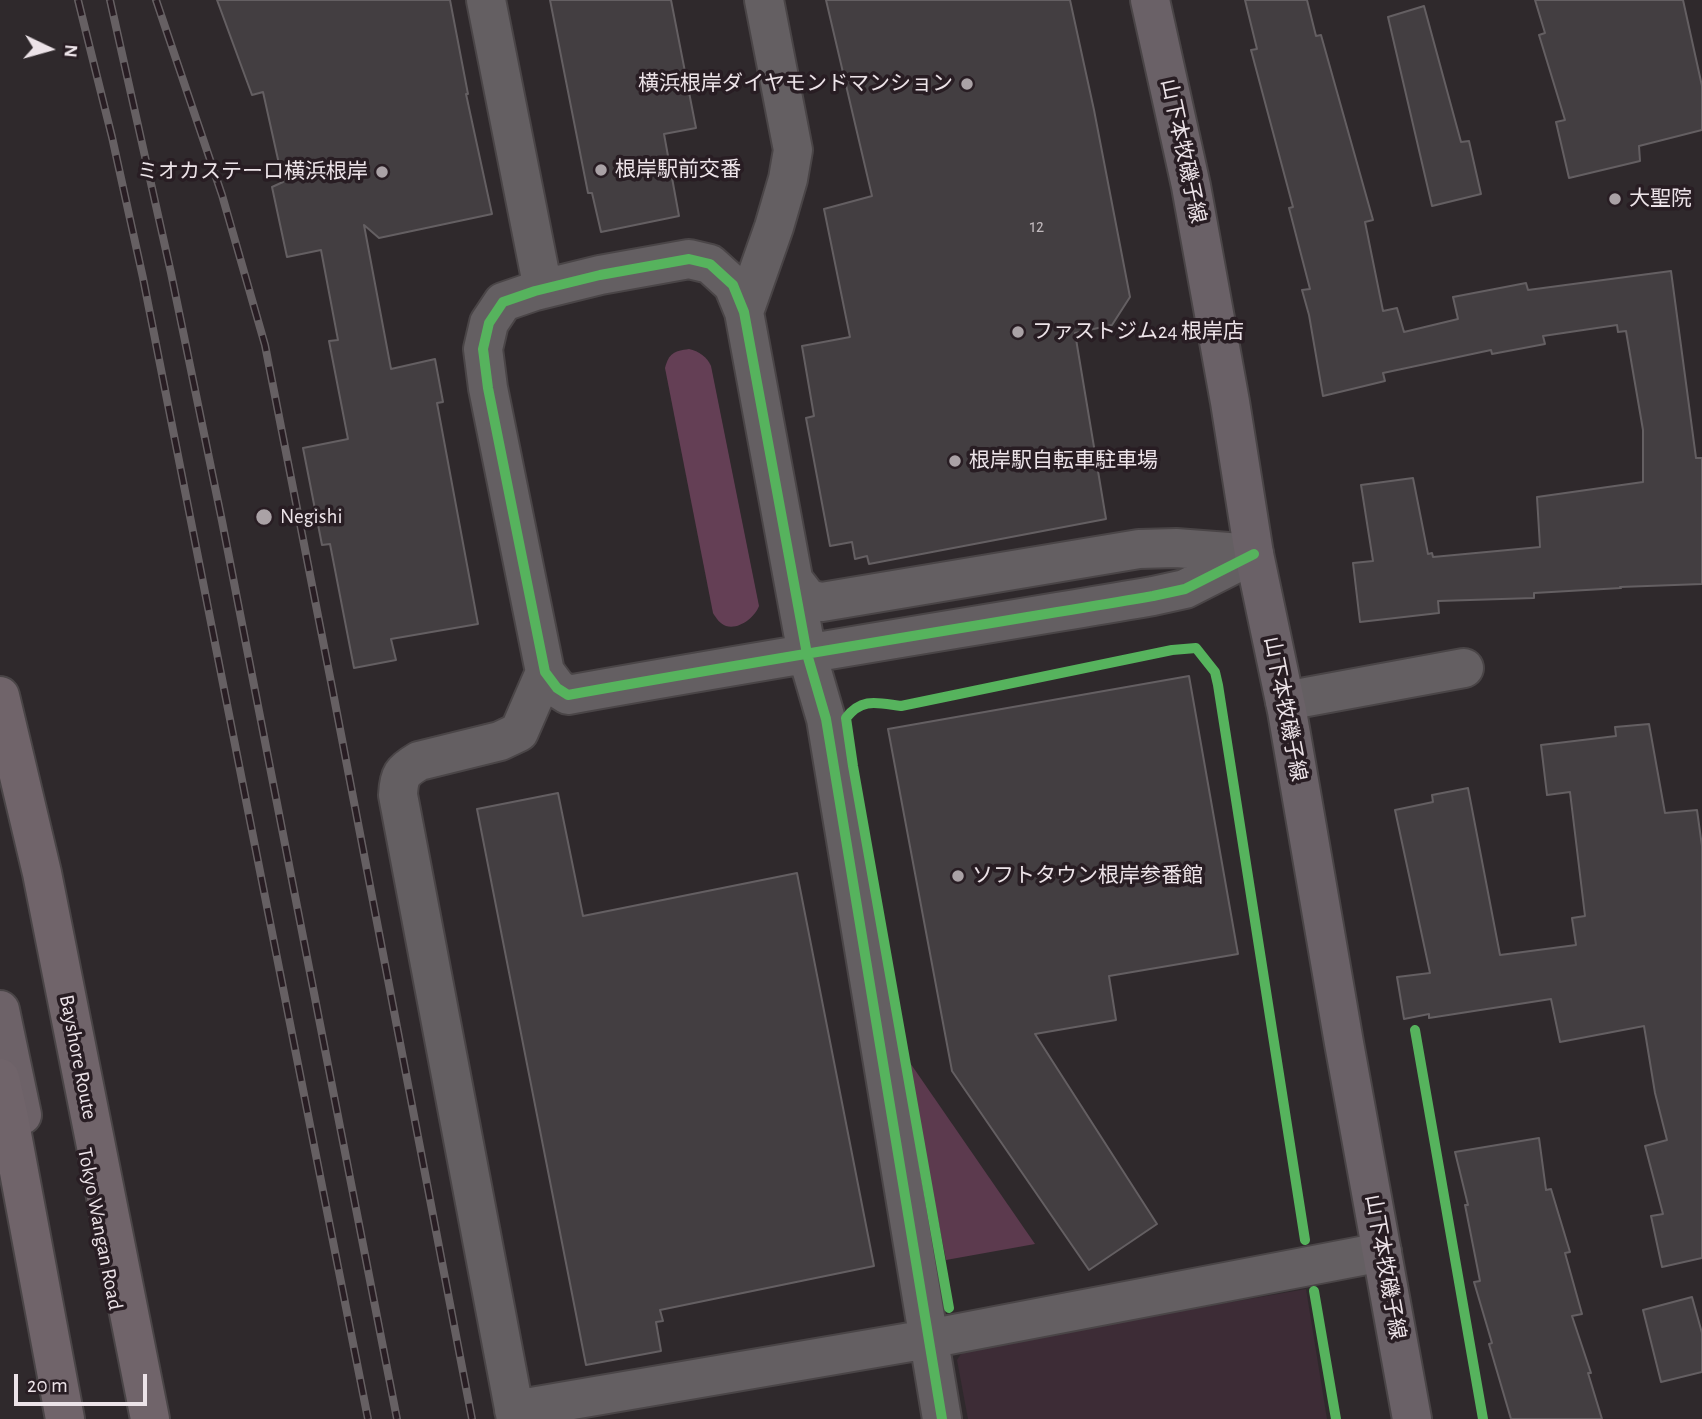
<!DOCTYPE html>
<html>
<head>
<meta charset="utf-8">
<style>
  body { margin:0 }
  #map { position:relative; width:1702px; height:1419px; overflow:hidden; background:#2f292c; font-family:"Alegreya Sans",sans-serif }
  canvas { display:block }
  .north { position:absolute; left:14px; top:14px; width:70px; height:70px; -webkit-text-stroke:5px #281d23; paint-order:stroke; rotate:95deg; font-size:19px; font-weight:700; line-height:28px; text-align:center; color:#ece3e8 }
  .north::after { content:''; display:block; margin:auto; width:24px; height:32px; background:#ece3e8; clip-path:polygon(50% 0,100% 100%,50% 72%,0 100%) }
  .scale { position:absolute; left:14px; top:1374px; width:133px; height:32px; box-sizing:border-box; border:4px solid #ece3e8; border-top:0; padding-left:9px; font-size:21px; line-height:24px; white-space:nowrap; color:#ece3e8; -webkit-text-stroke:5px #281d23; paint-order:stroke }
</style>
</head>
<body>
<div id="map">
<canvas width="1702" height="1419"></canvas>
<div class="north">N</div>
<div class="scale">20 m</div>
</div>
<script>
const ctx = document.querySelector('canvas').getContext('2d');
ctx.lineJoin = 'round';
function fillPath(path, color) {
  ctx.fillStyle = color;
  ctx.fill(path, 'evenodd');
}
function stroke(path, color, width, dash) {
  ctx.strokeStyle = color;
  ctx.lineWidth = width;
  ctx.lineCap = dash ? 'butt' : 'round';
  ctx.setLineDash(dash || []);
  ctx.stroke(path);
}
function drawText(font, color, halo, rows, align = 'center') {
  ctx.font = font + ' "Alegreya Sans","Noto Sans JP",sans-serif';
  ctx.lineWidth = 7;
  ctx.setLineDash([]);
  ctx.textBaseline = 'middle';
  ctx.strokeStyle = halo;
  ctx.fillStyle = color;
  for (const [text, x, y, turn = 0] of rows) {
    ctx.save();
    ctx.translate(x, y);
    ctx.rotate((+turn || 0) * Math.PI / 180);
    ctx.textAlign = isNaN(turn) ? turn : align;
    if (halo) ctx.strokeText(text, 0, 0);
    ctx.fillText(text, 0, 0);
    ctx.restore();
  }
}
const built = new Path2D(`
  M 1306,1289 L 1327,1419 L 968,1419 L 957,1360 L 964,1349 Z`);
const green = new Path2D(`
  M 906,1057 L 1035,1244 L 946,1260 Z`);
const forest = new Path2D(`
  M 689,349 C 699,351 707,357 711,366 L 759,606 C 755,617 739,630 726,626 C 720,624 716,618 713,613 L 665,368 C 669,353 674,351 689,349 Z`);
const building = new Path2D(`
  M 217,0 L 450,0 L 468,94 L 466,94 L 492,214 L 379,238 L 364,225 L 391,369 L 435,359 L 443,402 L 437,403 L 478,624 L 391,639 L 396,660 L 354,668 L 330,544 L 322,545 L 303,448 L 348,439 L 329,341 L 338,340 L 321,250 L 287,257 L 272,187 L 283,182 L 263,92 L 252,95 Z
  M 550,0 L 671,0 L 696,128 L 664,134 L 679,216 L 601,232 L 592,193 L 588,193 Z
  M 826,0 L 1070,0 L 1094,110 L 1130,297 L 1112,325 L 1075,333 L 1106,519 L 869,564 L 867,556 L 855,559 L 852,542 L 830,546 L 806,418 L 814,416 L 802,346 L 850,337 L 824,209 L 872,196 Z
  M 1245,0 L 1307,0 L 1316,36 L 1321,35 L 1373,220 L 1365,222 L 1383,311 L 1397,308 L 1404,332 L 1458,319 L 1453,297 L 1526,283 L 1528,290 L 1671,271 L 1696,458 L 1702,458 L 1702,584 L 1620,587 L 1621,588 L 1534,593 L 1534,598 L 1438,601 L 1439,613 L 1360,622 L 1353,563 L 1373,561 L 1361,485 L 1413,478 L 1428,554 L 1432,553 L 1433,557 L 1540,547 L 1537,497 L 1643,482 L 1643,430 L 1626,331 L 1618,332 L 1617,325 L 1543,336 L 1545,344 L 1492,354 L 1491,350 L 1383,373 L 1385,381 L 1323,396 L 1309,315 L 1302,290 L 1310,289 L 1289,208 L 1293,207 L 1251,50 L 1257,49 Z
  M 1535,0 L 1683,0 L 1702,86 L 1702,130 L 1639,146 L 1640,161 L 1569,178 L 1556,122 L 1565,120 L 1539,35 L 1545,33 Z
  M 1424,6 L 1461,142 L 1469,141 L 1481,194 L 1432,206 L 1388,17 Z
  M 1189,676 L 1238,954 L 1109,976 L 1116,1020 L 1035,1034 L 1157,1224 L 1089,1270 L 952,1071 L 888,729 Z
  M 1649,724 L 1665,813 L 1697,810 L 1702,846 L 1702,1258 L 1662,1267 L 1651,1216 L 1663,1214 L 1645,1146 L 1667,1140 L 1655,1093 L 1644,1026 L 1560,1042 L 1551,999 L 1429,1018 L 1429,1014 L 1404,1019 L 1397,977 L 1430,973 L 1395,810 L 1433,802 L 1432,795 L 1468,788 L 1500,955 L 1576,945 L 1572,918 L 1585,916 L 1570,792 L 1547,795 L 1541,745 L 1616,736 L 1615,727 Z
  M 558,793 L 583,916 L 797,873 L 874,1266 L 660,1310 L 663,1321 L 656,1322 L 661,1351 L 586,1365 L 477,809 Z
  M 1539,1138 L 1546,1190 L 1551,1189 L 1570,1252 L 1565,1253 L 1582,1314 L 1572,1316 L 1591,1373 L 1588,1373 L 1602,1419 L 1511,1419 L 1489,1344 L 1492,1343 L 1474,1282 L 1480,1281 L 1465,1205 L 1468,1205 L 1455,1152 Z
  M 1692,1297 L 1702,1333 L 1702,1372 L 1661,1382 L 1643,1310 Z`);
const minor = new Path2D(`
  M 486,0 L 543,289
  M 744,312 L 774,227 L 788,179 L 793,150 L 764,0
  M 794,581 L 808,599 L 822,602 L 1139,549 L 1176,548 L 1254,554
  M 1285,701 L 1464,668
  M 514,1410 L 928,1339 L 1382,1252
  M 516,1419 L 398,795 C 399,775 402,771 419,761 L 500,741 L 519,732 L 545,672
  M 942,1419 L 826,719 L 807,654 L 744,312 L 733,285 L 710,264 L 689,259 L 600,275 L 535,291 L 503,302 L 489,323 L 483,349 L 488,388 L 545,672 L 557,688 L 568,695 C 763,660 958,629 1153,596 L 1185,589 L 1254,554`);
const primary = new Path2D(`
  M 1150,0 L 1191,186 L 1230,402 L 1254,554 L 1287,711 L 1344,1043 L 1412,1419`);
const trunk = new Path2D(`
  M 0,1010 L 22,1115`);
const motorway = new Path2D(`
  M 0,696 L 42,873 L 150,1419
  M 0,1078 L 9,1118 L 65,1419`);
const rail = new Path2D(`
  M 78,0 L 112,137 L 143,278 L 368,1419
  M 110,0 L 171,273 L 222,521 L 397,1419
  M 156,0 L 222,195 L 265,345 L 332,687 L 472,1419`);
const cycleway = new Path2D(`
  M 1415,1030 L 1483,1419
  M 1314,1291 L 1336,1419
  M 949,1308 L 853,766 L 846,718 C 862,697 878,703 901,706 L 1172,650 L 1196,648 L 1215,672 L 1218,685 L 1305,1240
  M 942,1419 L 826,719 L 807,654 L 744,312 L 733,285 L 710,264 L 689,259 L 600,275 L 535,291 L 503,302 L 489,323 L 483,349 L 488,388 L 545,672 L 557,688 L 568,695 C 763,660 958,629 1153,596 L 1185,589 L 1254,554`);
const markers = [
  [967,84,7,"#aaa2a6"],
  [601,170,7,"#aaa2a6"],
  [382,172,7,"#aaa2a6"],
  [1615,199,7,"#aaa2a6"],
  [1018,332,7,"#aaa2a6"],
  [955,461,7,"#aaa2a6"],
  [264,517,9,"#aaa2a6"],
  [958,876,7,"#aaa2a6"]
];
const numberNames = [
  ["12",1037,227]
];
const poiNames = [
  ["横浜根岸ダイヤモンドマンション",953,84,"right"],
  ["根岸駅前交番",615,170],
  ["ミオカステーロ横浜根岸",368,172,"right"],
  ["大聖院",1629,199],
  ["ファストジム24 根岸店",1032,332],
  ["根岸駅自転車駐車場",969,461],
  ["Negishi",280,517],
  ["ソフトタウン根岸参番館",972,876]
];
const streetNames = [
  ["山下本牧磯子線",1183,151,78],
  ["山下本牧磯子線",1285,709,79],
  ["Bayshore Route",78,1057,79],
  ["Tokyo Wangan Road",100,1229,79],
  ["山下本牧磯子線",1385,1267,80]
];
fillPath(built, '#3d2c36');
fillPath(green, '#5c3a4e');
fillPath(forest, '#643f55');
fillPath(building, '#433e41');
stroke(building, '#645f62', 2);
stroke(minor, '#4a4547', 42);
stroke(primary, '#4a4547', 42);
stroke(trunk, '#4a4547', 42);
stroke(motorway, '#4a4547', 42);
stroke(minor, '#645f62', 38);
stroke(primary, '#6a6167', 38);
stroke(trunk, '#6d6268', 38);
stroke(motorway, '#70646a', 38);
stroke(rail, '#666063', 8);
stroke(rail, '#281d23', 5, [16]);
stroke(cycleway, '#56b35d', 10);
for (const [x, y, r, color] of markers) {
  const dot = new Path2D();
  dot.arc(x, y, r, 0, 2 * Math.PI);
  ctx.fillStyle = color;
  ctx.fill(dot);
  stroke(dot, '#281d23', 2.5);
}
drawText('18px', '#c2babe', null, numberNames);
drawText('21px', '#ece3e8', '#281d23', poiNames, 'left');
drawText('21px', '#ece3e8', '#281d23', streetNames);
</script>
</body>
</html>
